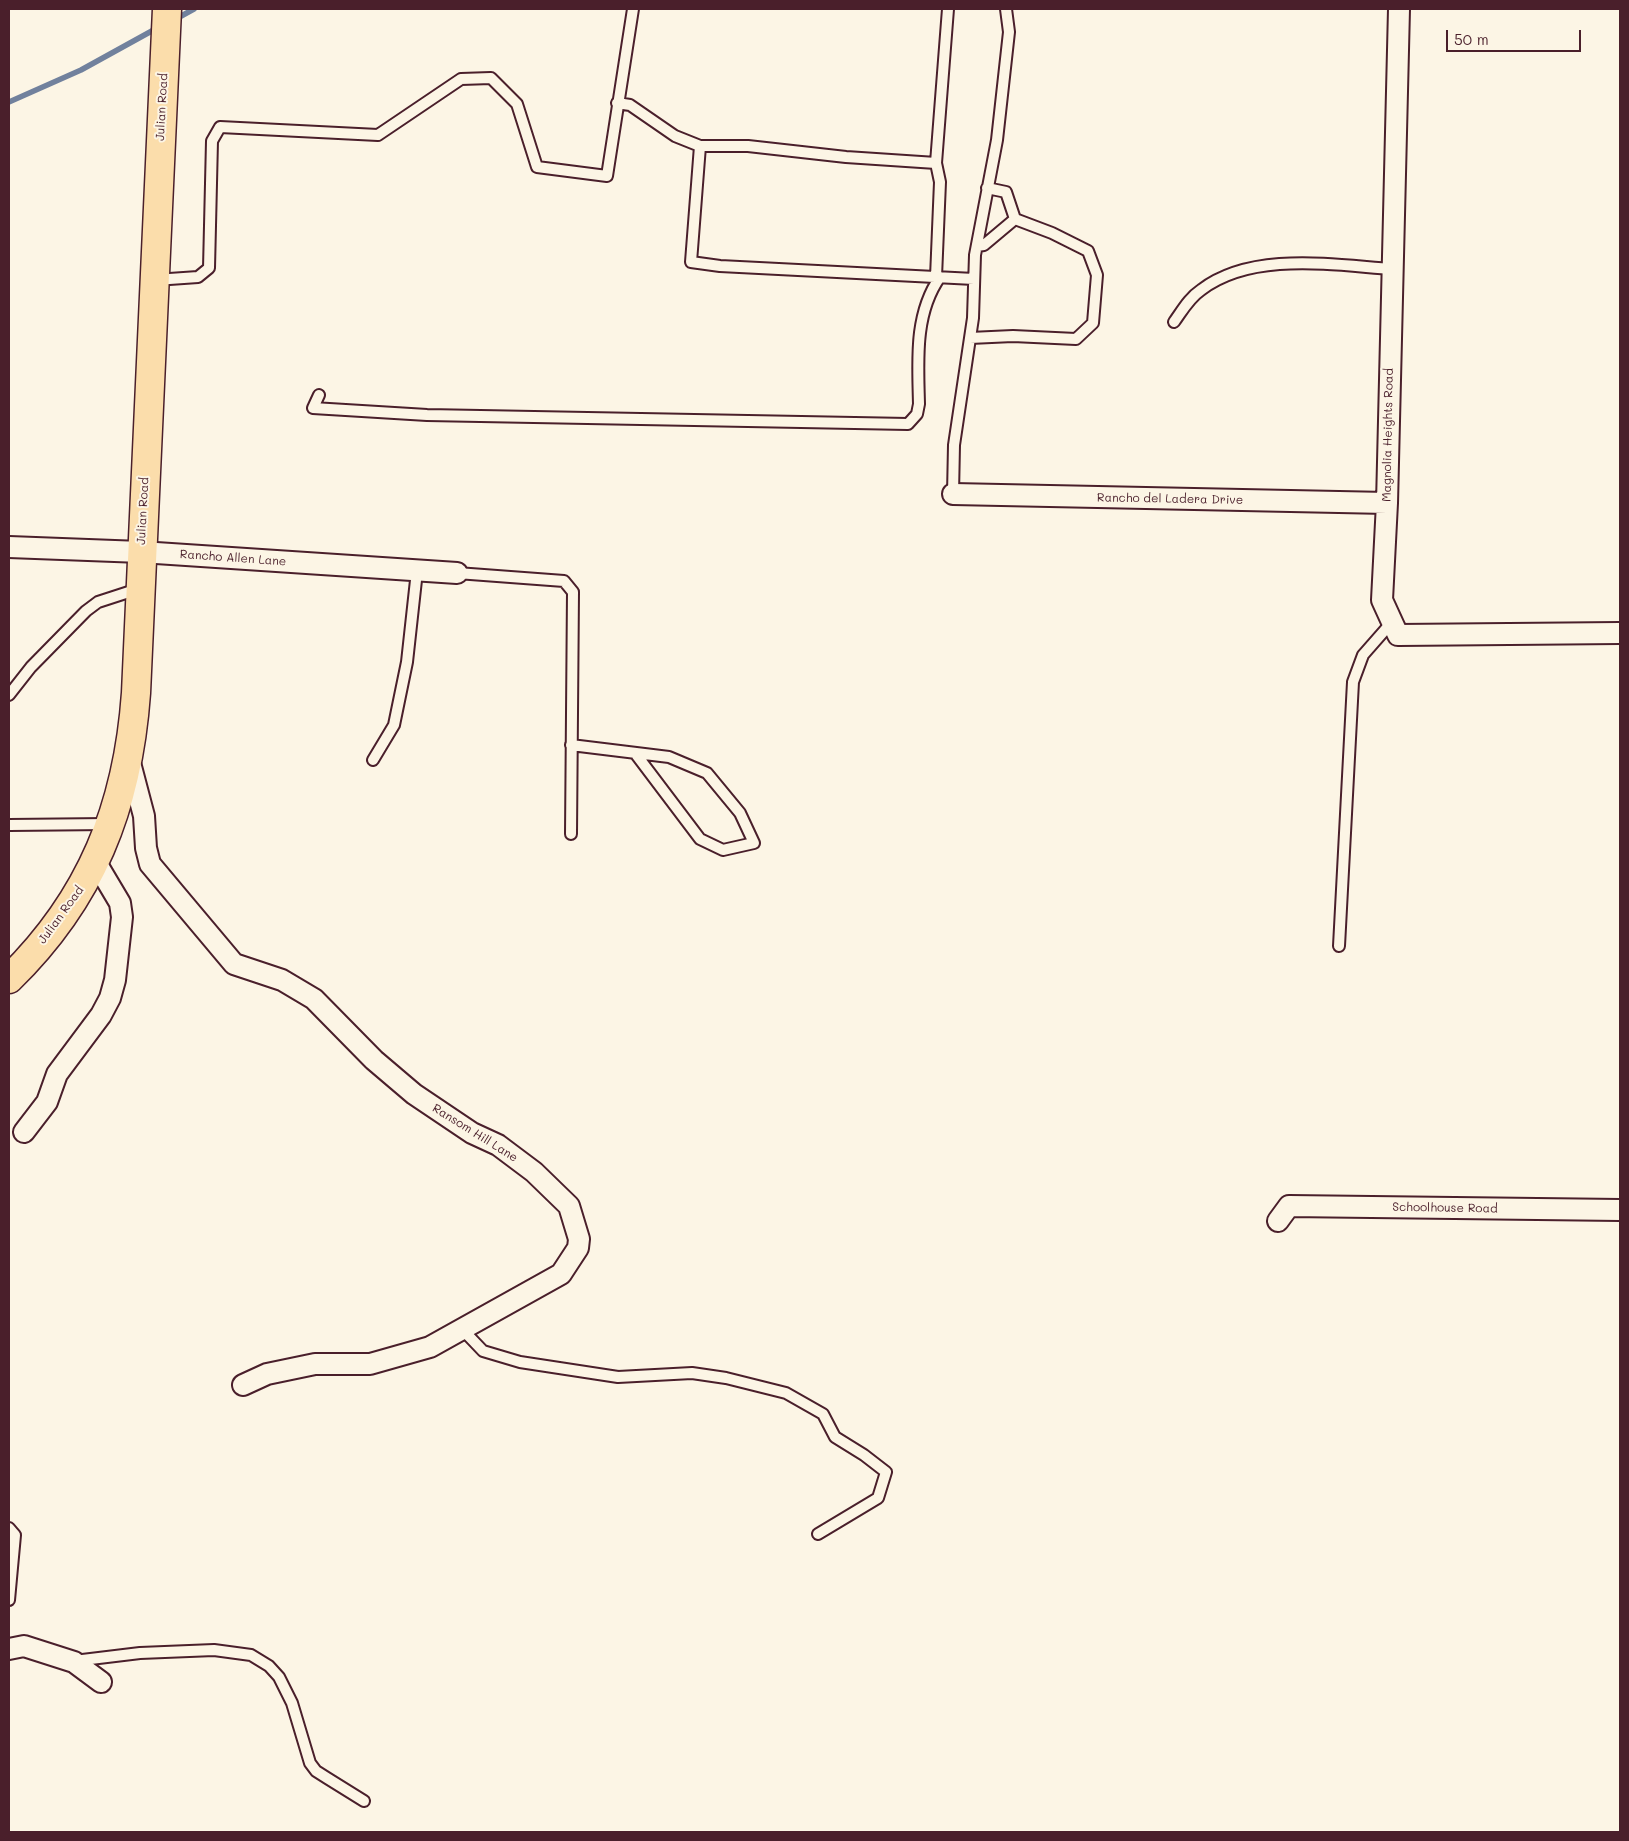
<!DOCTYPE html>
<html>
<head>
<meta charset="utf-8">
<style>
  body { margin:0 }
  #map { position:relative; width:1629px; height:1841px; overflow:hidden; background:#fcf5e5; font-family:Mali,sans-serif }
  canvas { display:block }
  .frame { position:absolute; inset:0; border:10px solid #4a1f2b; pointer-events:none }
  .scale { position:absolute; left:1446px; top:30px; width:135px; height:22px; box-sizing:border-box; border:2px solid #4a1f2b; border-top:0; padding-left:6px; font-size:15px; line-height:18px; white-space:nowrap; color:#4a1f2b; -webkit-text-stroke:4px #fcf5e5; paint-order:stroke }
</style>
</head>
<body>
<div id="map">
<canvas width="1629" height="1841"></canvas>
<div class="frame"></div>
<div class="scale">50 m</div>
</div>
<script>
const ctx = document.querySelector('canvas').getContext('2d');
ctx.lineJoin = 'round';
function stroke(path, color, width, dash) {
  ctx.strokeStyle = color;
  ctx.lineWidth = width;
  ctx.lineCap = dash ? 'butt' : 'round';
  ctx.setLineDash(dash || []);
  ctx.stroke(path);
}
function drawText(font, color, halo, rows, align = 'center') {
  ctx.font = font + ' Mali,sans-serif';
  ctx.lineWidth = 4;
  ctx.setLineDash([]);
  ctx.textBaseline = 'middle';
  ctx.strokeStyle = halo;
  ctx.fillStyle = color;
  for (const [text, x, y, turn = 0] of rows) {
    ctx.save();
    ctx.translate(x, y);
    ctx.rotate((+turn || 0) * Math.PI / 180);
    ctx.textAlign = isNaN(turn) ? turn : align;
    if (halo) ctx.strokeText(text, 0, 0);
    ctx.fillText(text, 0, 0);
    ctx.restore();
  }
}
const stream = new Path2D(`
  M 174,20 L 194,9
  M 9,102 L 81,70 L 159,27`);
const lane = new Path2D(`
  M 617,103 L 630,105 L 675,136 L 700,146 L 691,262 L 720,266 L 974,279
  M 700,146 L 748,146 L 846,157 L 936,163 L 940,182 L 936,277
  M 936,163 L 948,9
  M 977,246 L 984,245 L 1015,219
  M 155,280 L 198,277 L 209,268 L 212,141 L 220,127 L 378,135 L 461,79 L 491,78 L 517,104 L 537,167 L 607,176 L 633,9
  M 1174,322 C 1182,311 1189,298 1201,290 C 1252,251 1333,265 1392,269
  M 970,338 L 1013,336 L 1076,339 L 1093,323 L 1097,275 L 1088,251 L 1052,233 L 1015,219 L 1006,192 L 987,188
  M 319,395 L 313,408 L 427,415 L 908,424 L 917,414 L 919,404 C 918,361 914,314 940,277
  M 953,494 L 954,445 L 973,318 L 975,255 L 997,140 L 1009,32 L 1006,9
  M 457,573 L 564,581 L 573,592 L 571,834
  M 9,695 L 31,667 L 86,611 L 98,602 L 138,589
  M 571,745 L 669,757 L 707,773 L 740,813 L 754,843 L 723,850 L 700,839 L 635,753
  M 373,760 L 394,725 L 407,662 L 417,571
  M 9,825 L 108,824
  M 1339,946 L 1353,682 L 1363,655 L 1392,622
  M 462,1329 L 483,1351 L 520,1362 L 618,1377 L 692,1373 L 726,1378 L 786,1393 L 823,1414 L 835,1437 L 864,1455 L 886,1472 L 878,1498 L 818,1534
  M 9,1528 L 15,1535 L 9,1600
  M 74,1661 L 140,1653 L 214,1650 L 251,1655 L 269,1666 L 279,1677 L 292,1703 L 310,1763 L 316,1771 L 327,1778 L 364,1801`);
const street = new Path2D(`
  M 1399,9 L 1387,503 L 1382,600 L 1398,635 L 1620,633
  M 953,494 L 1387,503
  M 9,547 L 141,552 L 457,573
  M 129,759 L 144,816 L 146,848 L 150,864 L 234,964 L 282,980 L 314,999 L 374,1060 L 414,1094 L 472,1133 L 498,1145 L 534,1172 L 569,1206 L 579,1239 L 578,1248 L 561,1274 L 430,1347 L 370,1364 L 315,1364 L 267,1374 L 243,1385
  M 24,1132 L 47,1102 L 57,1074 L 101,1015 L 110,998 L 115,980 L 122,917 L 120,903 L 95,861
  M 1278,1221 L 1289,1206 L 1620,1210
  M 9,1649 L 24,1646 L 74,1662 L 101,1682`);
const primary = new Path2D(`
  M 9,979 C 91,899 128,807 136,693 L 167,9`);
const streetNames = [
  ["Julian Road",162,107,-87],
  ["Magnolia Heights Road",1388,435,-89],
  ["Rancho del Ladera Drive",1170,499,1],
  ["Julian Road",143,511,-87],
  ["Rancho Allen Lane",233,558,4],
  ["Julian Road",61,915,-54],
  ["Ransom Hill Lane",475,1133,32],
  ["Schoolhouse Road",1445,1208,1]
];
stroke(stream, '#71819d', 5.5);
stroke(lane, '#4a1f2b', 14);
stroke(street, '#4a1f2b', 24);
stroke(primary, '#4a1f2b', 31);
stroke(lane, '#fcf5e5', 10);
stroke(street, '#fcf5e5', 20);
stroke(primary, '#fbddab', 28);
drawText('12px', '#4a1f2b', '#fcf5e5', streetNames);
</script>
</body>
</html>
